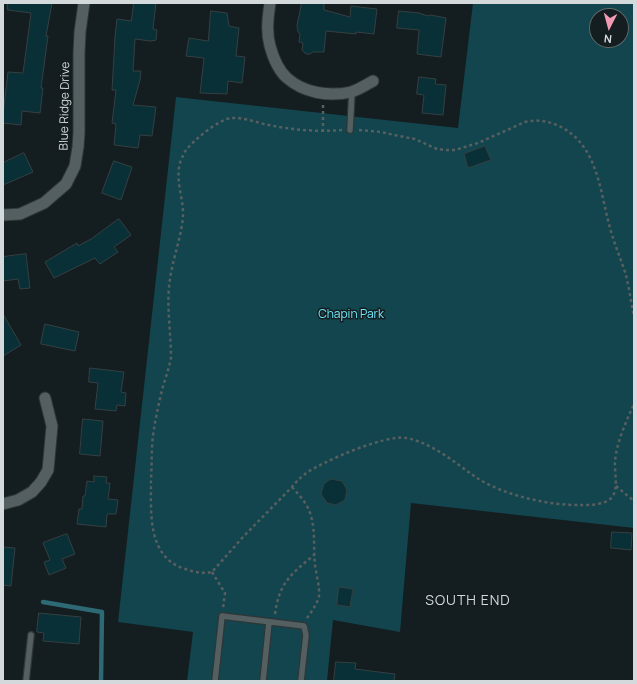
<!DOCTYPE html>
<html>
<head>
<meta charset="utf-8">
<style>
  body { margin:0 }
  #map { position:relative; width:637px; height:684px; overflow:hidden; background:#141d1f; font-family:Manrope,sans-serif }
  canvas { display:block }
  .frame { position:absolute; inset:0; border:4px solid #d4dadb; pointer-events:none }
  .north { position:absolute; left:589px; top:8px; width:40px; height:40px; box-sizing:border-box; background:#141d1f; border:1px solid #61696a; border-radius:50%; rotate:186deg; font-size:11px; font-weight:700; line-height:16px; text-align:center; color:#d4dadb }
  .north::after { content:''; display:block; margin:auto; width:14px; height:18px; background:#f19ab4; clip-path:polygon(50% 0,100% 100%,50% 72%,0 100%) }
</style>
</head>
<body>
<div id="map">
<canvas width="637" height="684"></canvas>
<div class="frame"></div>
<div class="north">N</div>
</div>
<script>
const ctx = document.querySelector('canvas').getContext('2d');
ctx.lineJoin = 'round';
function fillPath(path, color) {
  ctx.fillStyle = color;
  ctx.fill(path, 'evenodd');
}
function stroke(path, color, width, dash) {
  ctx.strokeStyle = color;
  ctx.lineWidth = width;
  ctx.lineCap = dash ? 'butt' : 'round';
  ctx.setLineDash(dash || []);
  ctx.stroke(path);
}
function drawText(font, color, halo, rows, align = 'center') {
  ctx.font = font + ' Manrope,sans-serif';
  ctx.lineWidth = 3;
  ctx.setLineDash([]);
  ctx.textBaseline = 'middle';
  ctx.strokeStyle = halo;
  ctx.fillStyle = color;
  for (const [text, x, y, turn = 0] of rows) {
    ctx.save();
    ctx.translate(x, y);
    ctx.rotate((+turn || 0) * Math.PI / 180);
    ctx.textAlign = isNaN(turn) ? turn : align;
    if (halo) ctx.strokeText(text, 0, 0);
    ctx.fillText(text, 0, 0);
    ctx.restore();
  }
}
const green = new Path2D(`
  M 473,3 L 634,3 L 634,528 L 411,503 L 400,632 L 333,620 L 327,681 L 187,681 L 193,632 L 118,622 L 176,97 L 458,128 ZM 597,16 L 621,16 L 621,40 L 597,40 Z`);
const stream = new Path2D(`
  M 43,602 L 102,612 L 101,681`);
const building = new Path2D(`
  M 8,3 L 52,3 L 46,36 L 48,36 L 41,88 L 43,88 L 40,113 L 22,111 L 21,125 L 3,123 L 3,114 L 8,72 L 23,73 L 31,13 L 8,10 Z
  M 134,3 L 156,3 L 153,29 L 157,30 L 156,40 L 151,41 L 135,39 L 133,71 L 141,71 L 140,80 L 133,105 L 156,107 L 152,136 L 140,135 L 138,148 L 114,145 L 116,124 L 112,123 L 116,90 L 112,90 L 115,37 L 117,19 L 131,21 Z
  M 302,3 L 324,3 L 324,10 L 350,17 L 351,6 L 377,9 L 374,34 L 356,32 L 356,34 L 326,31 L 324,52 L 313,52 L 310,54 L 306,54 L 302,50 L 303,43 L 299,42 L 300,34 L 298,32 L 297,26 Z
  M 211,11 L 227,13 L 229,26 L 239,28 L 236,56 L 245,57 L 242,83 L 228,81 L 227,94 L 200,93 L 204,58 L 186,56 L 189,38 L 208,41 Z
  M 399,11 L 419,13 L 428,16 L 430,15 L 436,16 L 446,18 L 441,57 L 417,54 L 419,30 L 397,28 Z
  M 419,77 L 436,79 L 435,84 L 446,85 L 443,115 L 422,113 L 424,95 L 417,94 Z
  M 485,146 L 491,160 L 468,168 L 464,154 Z
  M 24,153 L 33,172 L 3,185 L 3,163 Z
  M 114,161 L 132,167 L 121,200 L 102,193 Z
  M 119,219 L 131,235 L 114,247 L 118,252 L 100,264 L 95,258 L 54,278 L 45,262 L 77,243 L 78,246 L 91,239 Z
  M 26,254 L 30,288 L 20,289 L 18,279 L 3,281 L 3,257 Z
  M 3,314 L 21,345 L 3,356 Z
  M 45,324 L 79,332 L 75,351 L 41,344 Z
  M 90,368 L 124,372 L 121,392 L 126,393 L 125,406 L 117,405 L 116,411 L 95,409 L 98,383 L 89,382 Z
  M 83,419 L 103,421 L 100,456 L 80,454 Z
  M 94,476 L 107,477 L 106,483 L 110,483 L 108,499 L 118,500 L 116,514 L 107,514 L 106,527 L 77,524 L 79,509 L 82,509 L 83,496 L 85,496 L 87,481 L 94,482 Z
  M 331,479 L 342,481 L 347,490 L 345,500 L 336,505 L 327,503 L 321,494 L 324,484 Z
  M 612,532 L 632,533 L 631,550 L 611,548 Z
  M 67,534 L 75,554 L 62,559 L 66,568 L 49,575 L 44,562 L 50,560 L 43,543 Z
  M 3,547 L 15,548 L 11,586 L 3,585 Z
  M 339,587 L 353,589 L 350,607 L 337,605 Z
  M 39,613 L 81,617 L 79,644 L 43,641 L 44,633 L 37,632 Z
  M 336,662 L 356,663 L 355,669 L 395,674 L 394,681 L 334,681 Z`);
const path = new Path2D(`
  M 323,105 L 323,131
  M 342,130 C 318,132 293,130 269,125 C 257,123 244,117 231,118 C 218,120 195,139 187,149 C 184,152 183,156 181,160 C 174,179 184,198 183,217 C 181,238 173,258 170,279 C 166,305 171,332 171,358 C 169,369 165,379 162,390 C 159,403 156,416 154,429 C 151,446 152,463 151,480 C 151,513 147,557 185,569 C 194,572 203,574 212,572 L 243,537 L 292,487 C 296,482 300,478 305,474 C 321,462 386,434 406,438 C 433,443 455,463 477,478 C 503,495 550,506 581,505 C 591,505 606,505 612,497 C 619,489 614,471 615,461 C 617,441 626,422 634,404
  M 359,130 L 381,132 L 399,136 L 415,139 L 437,149 L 446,150 L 455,150 L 478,143 L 525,122 C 538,119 549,121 561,127 C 598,146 600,192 610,228 C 614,243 620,257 625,272 C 629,286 631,302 634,317
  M 616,486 L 634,501
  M 292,487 C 299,495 307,503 310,513 C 316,530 313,547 315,565 C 316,574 320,587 319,596 C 317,604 312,611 307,618
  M 212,572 L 225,593 L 223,608
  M 275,614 C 279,583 291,574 314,555`);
const lane = new Path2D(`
  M 350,130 L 352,91
  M 26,681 L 31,635
  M 215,681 L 222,616 L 304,626 L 306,635 L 301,681
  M 263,681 L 269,622`);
const street = new Path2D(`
  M 270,3 C 268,17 266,32 270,46 C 273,57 278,70 287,78 C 304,93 329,97 351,92 C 358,90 366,85 373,81
  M 3,215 L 20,214 L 44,203 L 66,184 L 75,166 L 78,147 L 79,133 L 79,53 L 80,32 L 84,3
  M 3,504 L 18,500 L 32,492 L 41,482 L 48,470 L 52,426 L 45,398`);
const streetNames = [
  ["Blue Ridge Drive",65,106,-89]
];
const parkNames = [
  ["Chapin Park",351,315]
];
const quarterNames = [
  ["SOUTH END",468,601]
];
fillPath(green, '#12454d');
stroke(stream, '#2d6a75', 4.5);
fillPath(building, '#093036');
stroke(building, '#354042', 1);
stroke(lane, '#303637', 8);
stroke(street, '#303637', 13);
stroke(path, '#575f61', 2.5, [3, 3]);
stroke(lane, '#545f62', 5.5);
stroke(street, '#545f62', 11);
drawText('12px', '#d4dadb', '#141d1f', streetNames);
drawText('12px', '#6ee5f9', '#141d1f', parkNames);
ctx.letterSpacing = '1px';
drawText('14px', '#d4dadb', '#141d1f', quarterNames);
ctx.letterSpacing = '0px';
</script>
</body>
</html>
